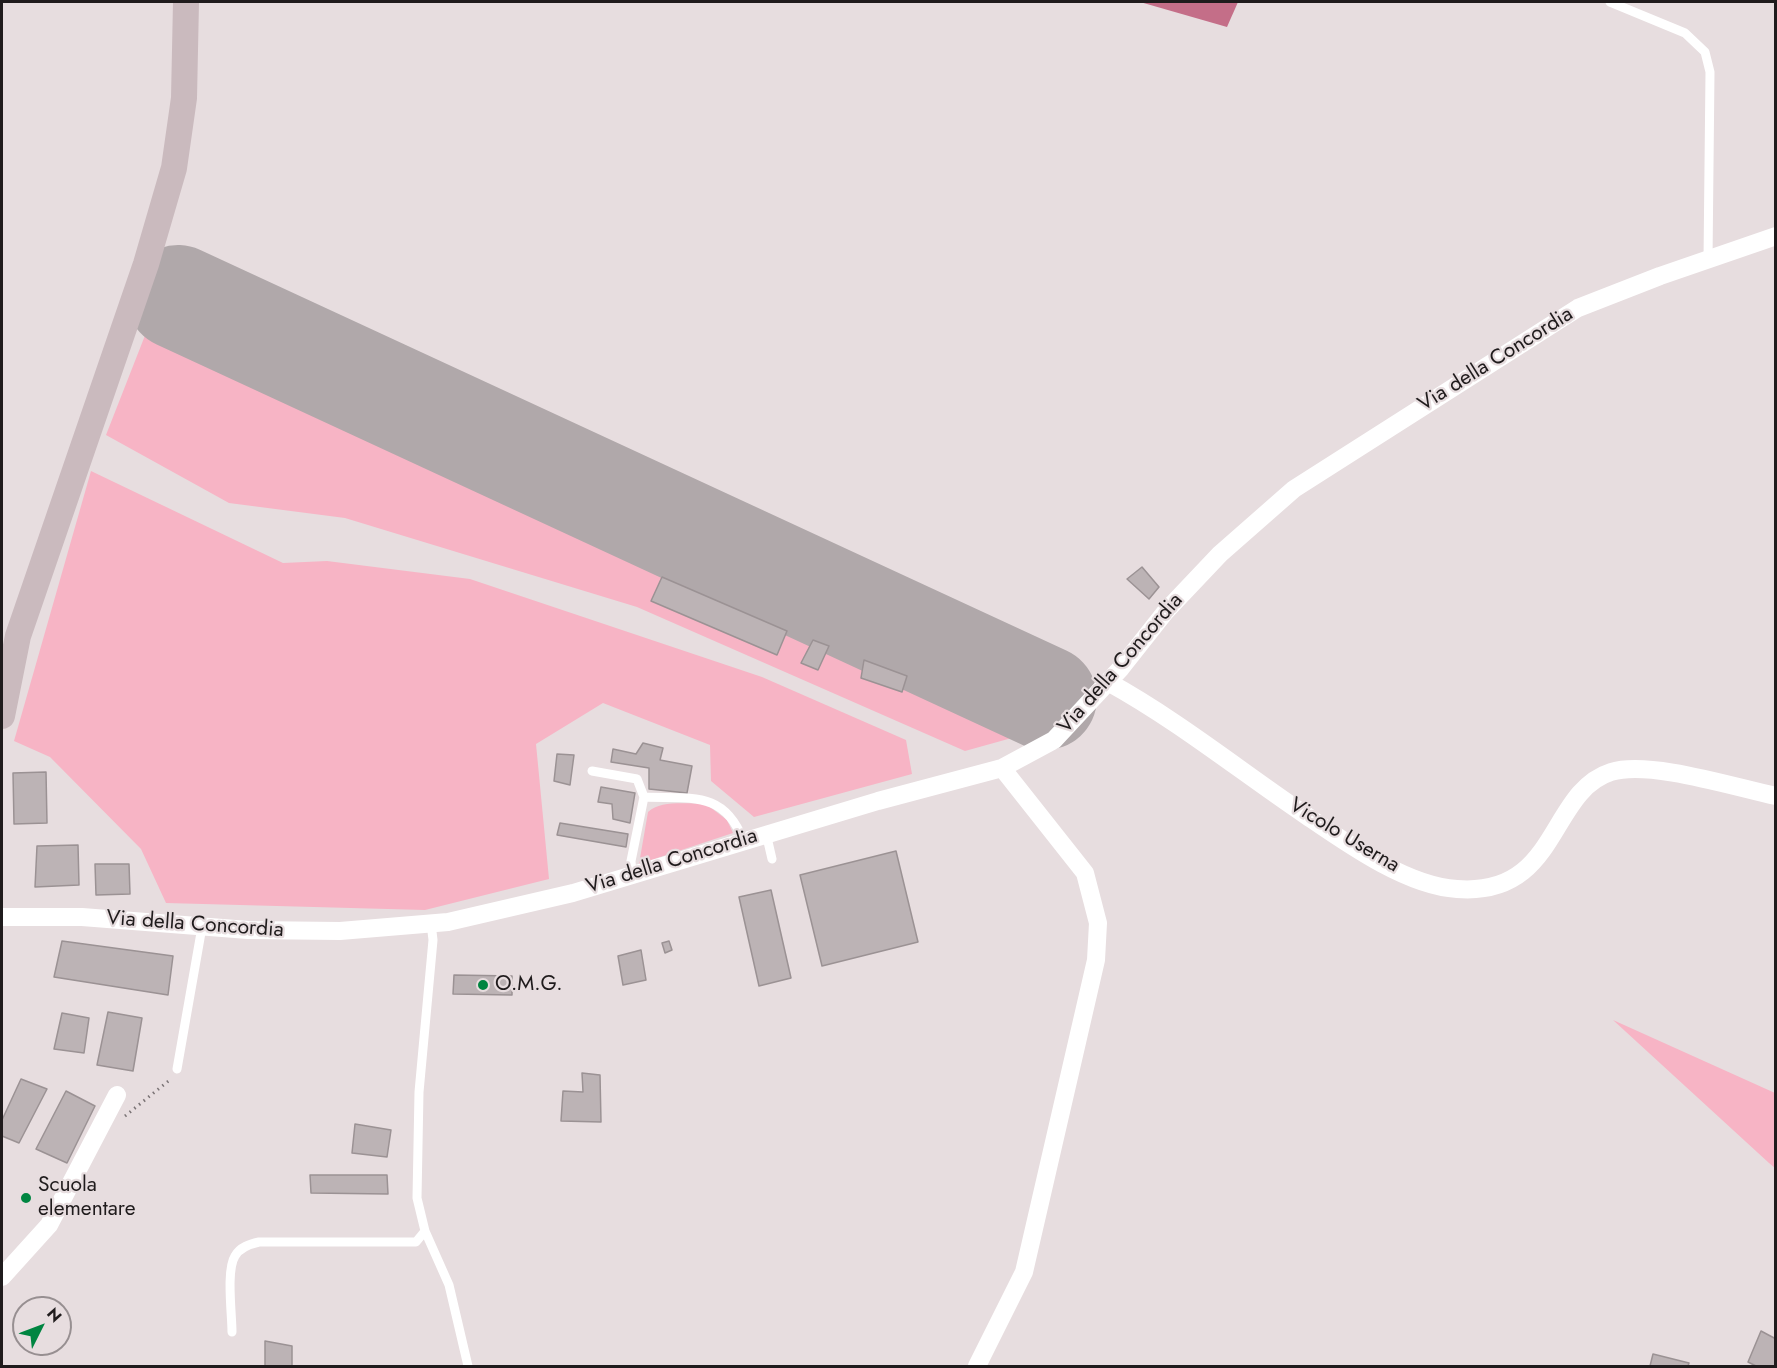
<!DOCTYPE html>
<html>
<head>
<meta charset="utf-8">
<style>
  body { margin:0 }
  #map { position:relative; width:1777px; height:1368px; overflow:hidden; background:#e7dddf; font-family:Jost,sans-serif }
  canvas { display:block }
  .frame { position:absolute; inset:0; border:3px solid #1f1b1c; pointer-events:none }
  .north { position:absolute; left:12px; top:1296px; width:60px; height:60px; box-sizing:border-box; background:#e7dddf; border:2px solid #978f91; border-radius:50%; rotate:48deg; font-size:16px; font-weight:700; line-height:24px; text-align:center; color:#1f1b1c }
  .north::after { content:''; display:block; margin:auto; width:21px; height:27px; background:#008541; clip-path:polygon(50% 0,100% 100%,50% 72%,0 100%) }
</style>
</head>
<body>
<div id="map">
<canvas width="1777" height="1368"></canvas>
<div class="frame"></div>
<div class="north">N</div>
</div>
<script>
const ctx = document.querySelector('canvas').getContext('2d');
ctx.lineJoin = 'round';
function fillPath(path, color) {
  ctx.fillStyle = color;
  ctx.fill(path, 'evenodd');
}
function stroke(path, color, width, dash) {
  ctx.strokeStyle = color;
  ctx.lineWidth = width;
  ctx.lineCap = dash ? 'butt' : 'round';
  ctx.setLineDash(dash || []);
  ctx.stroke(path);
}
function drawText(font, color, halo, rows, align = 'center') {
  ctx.font = font + ' Jost,sans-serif';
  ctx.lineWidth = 4.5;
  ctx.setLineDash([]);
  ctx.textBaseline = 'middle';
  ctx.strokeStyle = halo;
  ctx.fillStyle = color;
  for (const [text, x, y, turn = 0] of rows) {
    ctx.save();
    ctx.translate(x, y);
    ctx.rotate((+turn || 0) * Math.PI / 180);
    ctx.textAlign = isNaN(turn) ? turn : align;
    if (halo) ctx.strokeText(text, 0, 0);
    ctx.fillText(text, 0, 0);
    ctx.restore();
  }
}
const green = new Path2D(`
  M 173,264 L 1081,682 L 1044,729 L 965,751 L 637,607 L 345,518 L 229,503 L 106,435 Z
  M 91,471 L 283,563 L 327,561 L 470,579 L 762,677 L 906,740 L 912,774 L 754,817 L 711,781 L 710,745 L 603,703 L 536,744 L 549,879 L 425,910 L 166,903 L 141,849 L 50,757 L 14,741 Z
  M 706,804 L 727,820 L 733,833 L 639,864 L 648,812 C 661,800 688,804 706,804 Z
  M 1613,1020 L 1775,1093 L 1775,1168 L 1769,1163 Z`);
const water = new Path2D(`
  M 1140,2 L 1238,2 L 1227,27 Z`);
const runway = new Path2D(`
  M 178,297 L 1045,698`);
const building = new Path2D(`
  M 1142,567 L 1159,587 L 1149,599 L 1127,579 Z
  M 662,577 L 787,631 L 777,655 L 651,601 Z
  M 813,640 L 829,646 L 818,670 L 801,663 Z
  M 864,660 L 907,676 L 902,692 L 861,678 Z
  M 643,743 L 663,748 L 660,760 L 692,766 L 687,793 L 649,789 L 649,768 L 611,762 L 613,749 L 636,754 Z
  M 557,754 L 574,755 L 570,785 L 554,781 Z
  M 46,772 L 47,823 L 14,824 L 13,773 Z
  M 601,787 L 635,793 L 630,823 L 613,819 L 612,804 L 598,802 Z
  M 560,823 L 628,834 L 626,847 L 557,835 Z
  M 78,845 L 79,885 L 35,887 L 37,846 Z
  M 896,851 L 918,942 L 822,966 L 800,875 Z
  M 95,864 L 129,864 L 130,894 L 96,895 Z
  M 771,890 L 791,978 L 759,986 L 739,897 Z
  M 62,941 L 173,956 L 168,995 L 54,977 Z
  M 669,941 L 672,950 L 665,953 L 662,943 Z
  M 641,950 L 646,980 L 623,985 L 618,956 Z
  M 454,975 L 512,976 L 512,995 L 453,994 Z
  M 108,1012 L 142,1018 L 133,1071 L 97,1065 Z
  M 62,1013 L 89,1018 L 84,1053 L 54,1049 Z
  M 582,1073 L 600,1075 L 601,1122 L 561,1121 L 563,1091 L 583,1092 Z
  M 21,1079 L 47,1089 L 19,1143 L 2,1136 L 2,1120 Z
  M 66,1091 L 95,1106 L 67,1163 L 36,1149 Z
  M 355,1124 L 391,1130 L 387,1157 L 352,1153 Z
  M 310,1175 L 387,1175 L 388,1194 L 311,1193 Z
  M 1761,1331 L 1776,1339 L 1776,1366 L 1756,1366 L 1748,1362 Z
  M 265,1341 L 292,1346 L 292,1366 L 265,1366 Z
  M 1653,1354 L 1689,1363 L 1688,1366 L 1650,1366 Z`);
const path = new Path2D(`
  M 125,1116 L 171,1079`);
const lane = new Path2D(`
  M 1610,2 L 1685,33 L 1705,52 L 1710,72 L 1708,260
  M 592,771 L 637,779 L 644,797 C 690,799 724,790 743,840
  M 766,833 L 772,859
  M 632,874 L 631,861 L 644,797
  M 177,1069 L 202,927
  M 425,1231 L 449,1285 L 468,1366
  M 232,1332 C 232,1314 226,1270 235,1256 C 240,1247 250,1244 259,1242 L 416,1242 L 425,1231 L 417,1198 L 419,1092 L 433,940 L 431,923`);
const street = new Path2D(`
  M 1108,682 C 1177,720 1239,770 1304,814 C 1345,842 1406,886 1457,889 C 1559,897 1548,792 1611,772 C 1649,760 1734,787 1776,796
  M 2,917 L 82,917 L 248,930 L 340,931 L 448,922 L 573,893 L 878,801 L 1002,768 L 1054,740 L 1121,668 L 1166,611 L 1220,554 L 1294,489 L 1578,308 L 1660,276 L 1776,236
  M 2,1277 L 49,1225 L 117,1095
  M 977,1366 L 1024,1272 L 1096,960 L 1098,923 L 1085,873 L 1002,768`);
const secondary = new Path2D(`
  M 2,716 L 18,636 L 146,264 L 174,168 L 184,98 L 186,2`);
const markers = [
  [483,985,6,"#008541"],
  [26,1198,6,"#008541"]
];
const streetNames = [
  ["Via della Concordia",1496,360,-32],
  ["Via della Concordia",1121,664,-49],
  ["Vicolo Userna",1344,836,31],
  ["Via della Concordia",672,862,-17],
  ["Via della Concordia",195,925,4]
];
const poiNames = [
  ["O.M.G.",495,985],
  ["Scuola",38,1186],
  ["elementare",38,1210]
];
fillPath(green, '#f7b4c5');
fillPath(water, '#c46e88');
stroke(runway, '#b0a8aa', 104);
fillPath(building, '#bcb3b5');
stroke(building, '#9b9294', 1.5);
stroke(path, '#7a7375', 3, [1.5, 4.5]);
stroke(lane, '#fff', 9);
stroke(street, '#fff', 18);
stroke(secondary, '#cababe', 26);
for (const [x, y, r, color] of markers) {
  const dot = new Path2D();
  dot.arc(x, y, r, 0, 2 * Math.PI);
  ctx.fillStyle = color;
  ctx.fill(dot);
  stroke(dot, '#e7dddf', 2);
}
drawText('21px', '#1f1b1c', '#e7dddf', streetNames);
drawText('21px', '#1f1b1c', '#e7dddf', poiNames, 'left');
</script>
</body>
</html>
